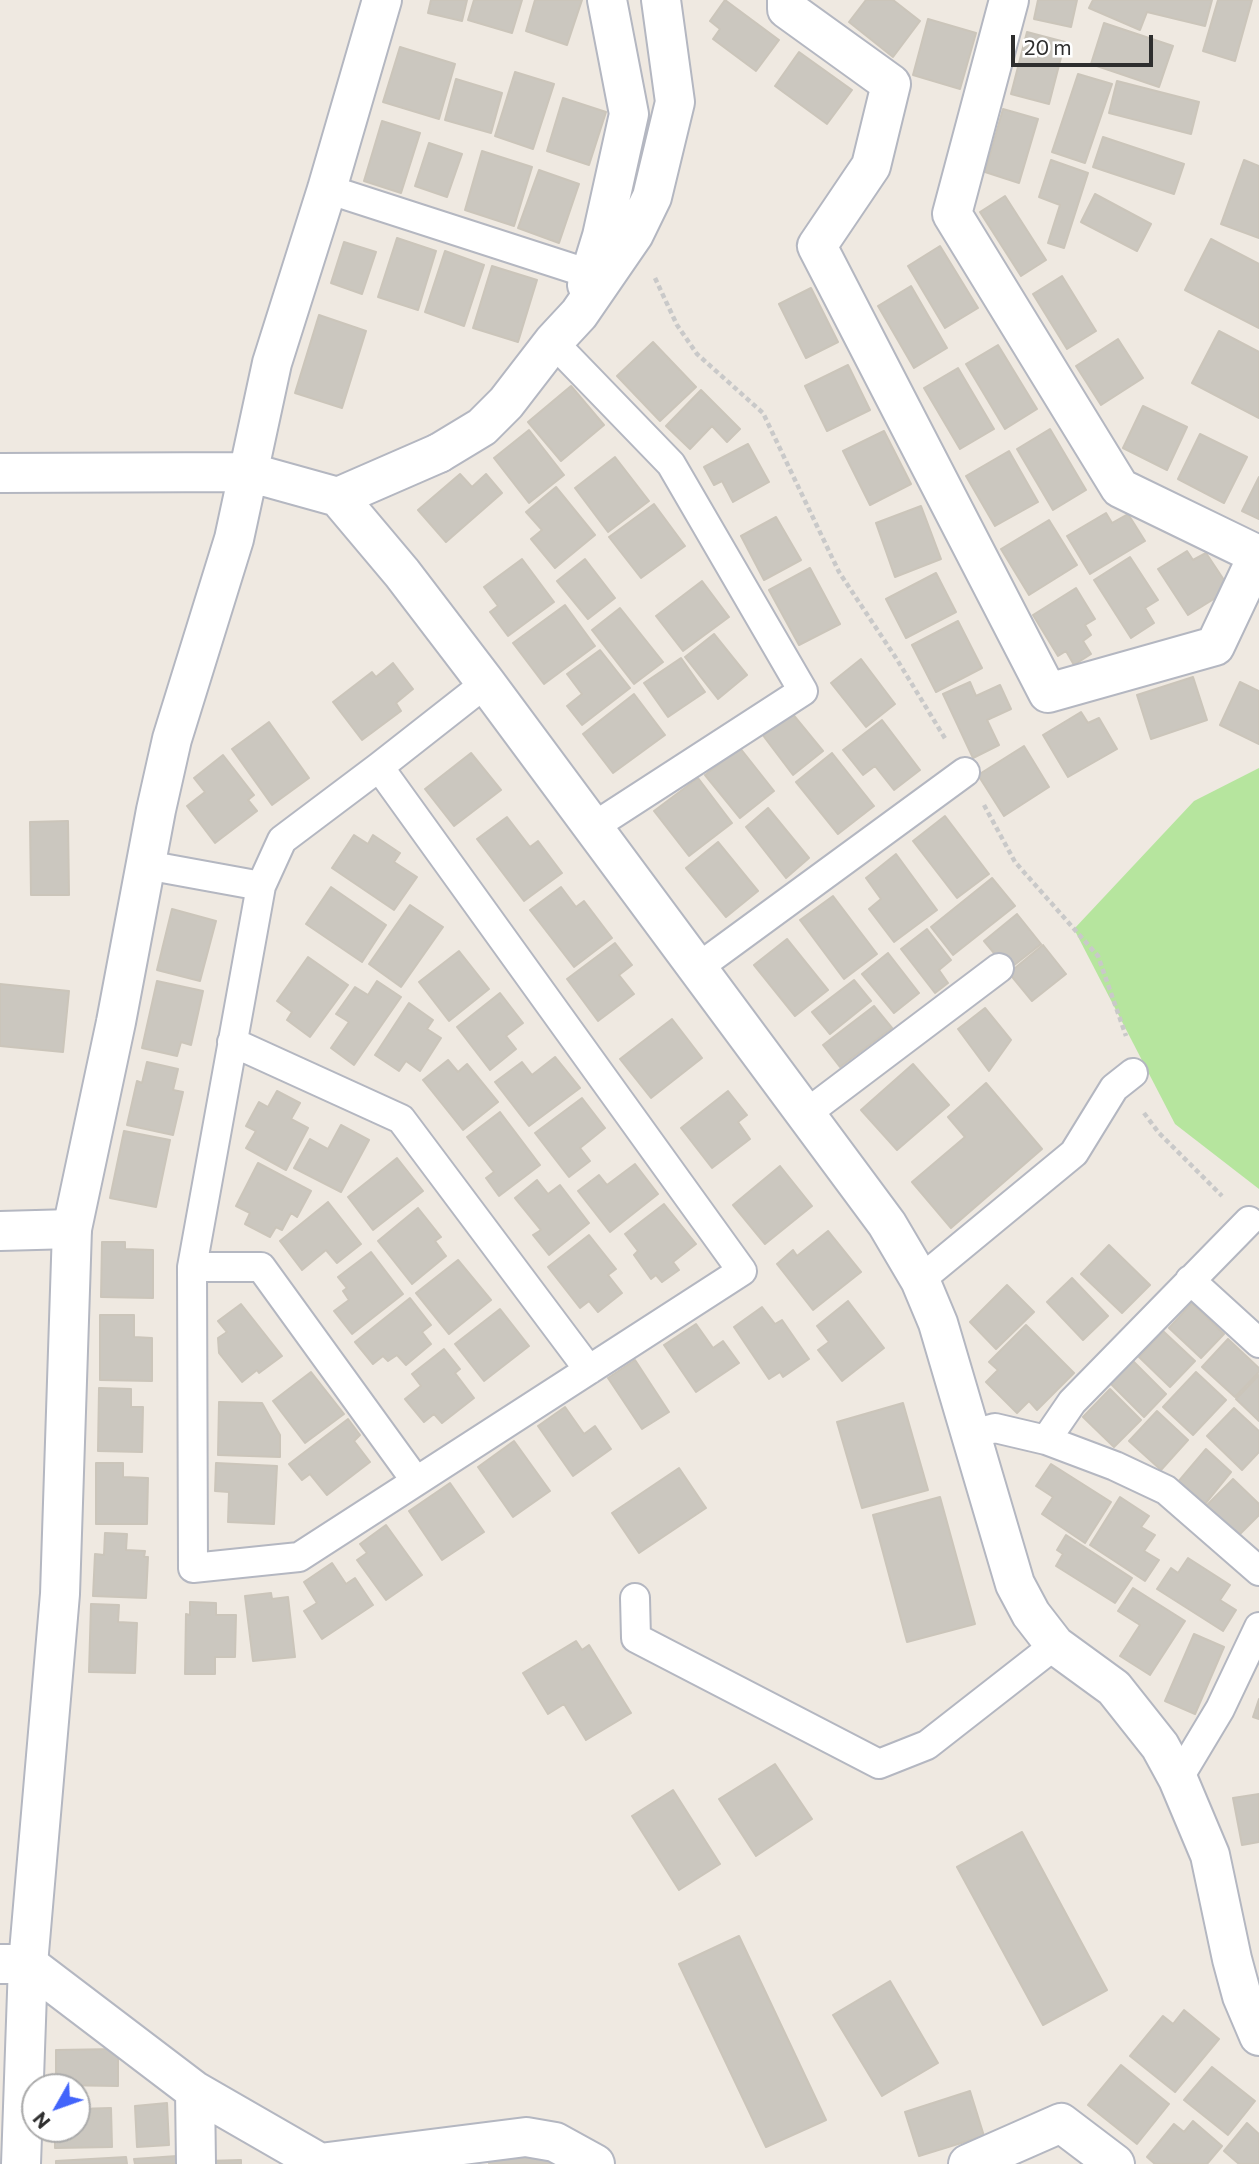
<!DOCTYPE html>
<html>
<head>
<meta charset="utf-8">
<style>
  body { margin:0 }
  #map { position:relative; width:1259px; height:2164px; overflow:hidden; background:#efe9e1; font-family:Commissioner,sans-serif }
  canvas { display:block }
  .north { position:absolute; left:21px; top:2073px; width:70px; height:70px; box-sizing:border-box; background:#fff; border:2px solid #ababab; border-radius:50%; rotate:230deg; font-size:19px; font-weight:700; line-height:28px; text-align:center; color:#2e2e2e }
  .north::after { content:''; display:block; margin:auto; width:24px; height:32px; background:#4264fb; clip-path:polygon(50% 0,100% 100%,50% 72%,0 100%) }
  .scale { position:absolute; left:1011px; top:35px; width:142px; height:32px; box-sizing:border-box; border:4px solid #2e2e2e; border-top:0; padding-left:9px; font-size:21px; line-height:24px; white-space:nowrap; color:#2e2e2e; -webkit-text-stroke:5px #fff; paint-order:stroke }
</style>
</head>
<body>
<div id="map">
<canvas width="1259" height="2164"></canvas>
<div class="north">N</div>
<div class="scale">20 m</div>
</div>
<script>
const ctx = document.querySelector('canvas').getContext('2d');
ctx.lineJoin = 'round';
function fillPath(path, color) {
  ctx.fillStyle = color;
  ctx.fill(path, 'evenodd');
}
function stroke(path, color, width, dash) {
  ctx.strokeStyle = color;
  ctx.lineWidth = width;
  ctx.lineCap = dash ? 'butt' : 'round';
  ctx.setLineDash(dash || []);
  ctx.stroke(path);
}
const green = new Path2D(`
  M 1259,768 L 1259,1189 L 1175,1124 L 1074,929 L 1194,801 Z`);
const building = new Path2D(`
  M 431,0 L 467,0 L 462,21 L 428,13 Z
  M 474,0 L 522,0 L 512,33 L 468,20 Z
  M 535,0 L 582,0 L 567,45 L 526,31 Z
  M 725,0 L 779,40 L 756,71 L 713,39 L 720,29 L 710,21 Z
  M 866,0 L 893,0 L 920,21 L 893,57 L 849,22 Z
  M 1038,0 L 1077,0 L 1071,27 L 1034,19 Z
  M 1093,0 L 1212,0 L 1205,26 L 1147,12 L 1140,30 L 1089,8 Z
  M 1218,0 L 1252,0 L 1235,61 L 1203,51 Z
  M 928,19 L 976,33 L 960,89 L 913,75 Z
  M 1104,23 L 1173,46 L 1159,87 L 1091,64 Z
  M 1027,32 L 1065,42 L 1049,104 L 1011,94 Z
  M 400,47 L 455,64 L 439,119 L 383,102 Z
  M 799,52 L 852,90 L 827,124 L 775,86 Z
  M 515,72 L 554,84 L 533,149 L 495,136 Z
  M 1078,74 L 1112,84 L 1085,163 L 1052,152 Z
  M 456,79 L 502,93 L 491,133 L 445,120 Z
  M 1117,81 L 1199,102 L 1191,134 L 1109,113 Z
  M 563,98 L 606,112 L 589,165 L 547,151 Z
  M 1003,109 L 1038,119 L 1019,183 L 985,172 Z
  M 382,121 L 420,133 L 401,193 L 364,181 Z
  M 1103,137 L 1184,164 L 1174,194 L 1093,167 Z
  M 429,143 L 462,154 L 447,197 L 415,186 Z
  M 482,151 L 532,167 L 514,226 L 465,210 Z
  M 1051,160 L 1088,173 L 1064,248 L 1048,243 L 1060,205 L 1039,197 Z
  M 1244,160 L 1259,166 L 1259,238 L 1221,224 Z
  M 539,170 L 579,184 L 559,243 L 518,228 Z
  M 1095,194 L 1151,224 L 1137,251 L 1081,222 Z
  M 1005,196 L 1046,260 L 1021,276 L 980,212 Z
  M 397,238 L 436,251 L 418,310 L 378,297 Z
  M 1211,239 L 1259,264 L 1259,328 L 1185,290 Z
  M 344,242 L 376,252 L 362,294 L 331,283 Z
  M 940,246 L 978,308 L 945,328 L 908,266 Z
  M 445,251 L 484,265 L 464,326 L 425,312 Z
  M 492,266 L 537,280 L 518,342 L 473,328 Z
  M 1062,276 L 1096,331 L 1067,349 L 1033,294 Z
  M 911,286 L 947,348 L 914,368 L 878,306 Z
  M 811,288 L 838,342 L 806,358 L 779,304 Z
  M 319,315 L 366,331 L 342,408 L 295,393 Z
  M 1219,331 L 1259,352 L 1259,418 L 1192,383 Z
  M 1118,339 L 1143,378 L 1101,405 L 1076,366 Z
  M 653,342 L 696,387 L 660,421 L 617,376 Z
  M 998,345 L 1037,409 L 1005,429 L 966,364 Z
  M 848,365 L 870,410 L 827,431 L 805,386 Z
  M 958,368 L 994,429 L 960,449 L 924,388 Z
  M 571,386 L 604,425 L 561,461 L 528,422 Z
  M 701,390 L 740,429 L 727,442 L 712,426 L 690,449 L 666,426 Z
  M 1143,406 L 1187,427 L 1167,470 L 1123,448 Z
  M 1050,429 L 1086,490 L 1053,510 L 1017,449 Z
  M 529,430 L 564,475 L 529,503 L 494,458 Z
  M 884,431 L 911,484 L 870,505 L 843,451 Z
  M 1200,434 L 1247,457 L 1224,503 L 1178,479 Z
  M 748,444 L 769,482 L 733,502 L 722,481 L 714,485 L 704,467 Z
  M 1009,451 L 1038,502 L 995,526 L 966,476 Z
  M 615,457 L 649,501 L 608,532 L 575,488 Z
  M 460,474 L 472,487 L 486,474 L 502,493 L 446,542 L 418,510 Z
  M 1259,477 L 1259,519 L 1242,511 Z
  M 556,487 L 595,535 L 555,568 L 531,539 L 542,530 L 526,512 Z
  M 654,504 L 685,546 L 641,578 L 609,537 Z
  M 921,506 L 941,559 L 895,577 L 876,523 Z
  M 1106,513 L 1112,523 L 1128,514 L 1145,541 L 1090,574 L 1067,536 Z
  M 776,517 L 801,560 L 764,580 L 741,536 Z
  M 1049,520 L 1077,565 L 1029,595 L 1001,549 Z
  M 1187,551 L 1193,560 L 1206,553 L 1230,589 L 1188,615 L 1158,569 Z
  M 1130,557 L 1158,600 L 1145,608 L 1154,623 L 1131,638 L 1094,580 Z
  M 522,559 L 554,602 L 508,636 L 490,612 L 498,606 L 484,587 Z
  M 585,559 L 615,598 L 588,619 L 557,581 Z
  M 810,568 L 840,624 L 799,645 L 769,590 Z
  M 936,573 L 956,612 L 906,638 L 886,599 Z
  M 702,581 L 729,617 L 683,651 L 656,616 Z
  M 1076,588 L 1095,619 L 1085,625 L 1091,635 L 1083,641 L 1091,654 L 1074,665 L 1066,651 L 1058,656 L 1033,615 Z
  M 565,605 L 595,646 L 544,684 L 513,643 Z
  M 620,608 L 663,662 L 634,684 L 592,630 Z
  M 958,621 L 982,668 L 936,692 L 912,645 Z
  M 714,634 L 747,675 L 718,699 L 685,657 Z
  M 600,650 L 630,688 L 582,725 L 567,706 L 582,694 L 567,674 Z
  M 681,658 L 705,692 L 668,717 L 644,683 Z
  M 861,659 L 895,704 L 866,727 L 831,683 Z
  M 393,663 L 413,689 L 396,703 L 401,711 L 362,740 L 333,702 L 372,672 L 376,677 Z
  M 1193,677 L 1207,720 L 1151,739 L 1137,695 Z
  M 970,682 L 976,696 L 1000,685 L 1011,709 L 987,720 L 999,745 L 973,758 L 943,694 Z
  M 1240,682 L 1259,691 L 1259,744 L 1220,725 Z
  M 634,694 L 665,735 L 613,773 L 583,734 Z
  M 791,712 L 823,751 L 793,775 L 762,734 Z
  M 1081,712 L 1088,723 L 1099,718 L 1117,749 L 1068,777 L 1043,735 Z
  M 882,720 L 920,770 L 894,790 L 875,766 L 863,775 L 843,750 Z
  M 269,722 L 309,778 L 272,805 L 232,749 Z
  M 1024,746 L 1049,787 L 1004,816 L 978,775 Z
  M 740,748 L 774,791 L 740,818 L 705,775 Z
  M 471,753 L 501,790 L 454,826 L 425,789 Z
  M 832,753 L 874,806 L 838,834 L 796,782 Z
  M 223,755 L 254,795 L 248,800 L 257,811 L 215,843 L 187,806 L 205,792 L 194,778 Z
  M 698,778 L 732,823 L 689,856 L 654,811 Z
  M 768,808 L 809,858 L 786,878 L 746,827 Z
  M 945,816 L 989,874 L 957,898 L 913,841 Z
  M 507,817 L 530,847 L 538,841 L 562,873 L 524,901 L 477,839 Z
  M 68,821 L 69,895 L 31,895 L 30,822 Z
  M 354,835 L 368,844 L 373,835 L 400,853 L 394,862 L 417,877 L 394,910 L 332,868 Z
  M 718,842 L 758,891 L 726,917 L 686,868 Z
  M 896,854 L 937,910 L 894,942 L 869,909 L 881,899 L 866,878 Z
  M 992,878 L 1015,906 L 953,955 L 931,927 Z
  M 331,887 L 386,925 L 362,962 L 306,924 Z
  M 561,887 L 576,907 L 584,901 L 612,938 L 574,967 L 530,910 Z
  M 833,896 L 877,954 L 844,979 L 800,920 Z
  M 410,905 L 443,927 L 401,987 L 369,964 Z
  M 172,909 L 216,921 L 200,981 L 157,970 Z
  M 1017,914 L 1041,944 L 1008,970 L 984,941 Z
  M 927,929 L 951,960 L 939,970 L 948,983 L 935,993 L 901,949 Z
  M 787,939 L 828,990 L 795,1016 L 754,965 Z
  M 615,943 L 632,965 L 619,975 L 634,994 L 598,1021 L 567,979 Z
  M 1043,945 L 1066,974 L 1032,1001 L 1009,973 Z
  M 459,951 L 489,989 L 449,1021 L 419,982 Z
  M 888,953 L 919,993 L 894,1013 L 862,974 Z
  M 308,957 L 348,985 L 310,1037 L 287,1020 L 292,1012 L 277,1001 Z
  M 854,980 L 871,1001 L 830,1034 L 812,1012 Z
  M 157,981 L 203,991 L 191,1045 L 181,1042 L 177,1056 L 142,1048 Z
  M 377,981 L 401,997 L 354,1065 L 331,1048 L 349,1022 L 336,1014 L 355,987 L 368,995 Z
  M 0,984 L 69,991 L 63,1052 L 0,1046 Z
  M 500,993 L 523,1023 L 506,1036 L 516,1049 L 490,1070 L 457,1027 Z
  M 409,1003 L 433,1020 L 427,1029 L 441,1038 L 420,1071 L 406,1061 L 399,1071 L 375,1055 Z
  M 874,1006 L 892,1028 L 840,1067 L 823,1045 Z
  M 985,1008 L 1011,1040 L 989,1071 L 958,1029 Z
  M 672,1019 L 702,1058 L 651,1098 L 620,1059 Z
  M 555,1057 L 580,1088 L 529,1126 L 495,1082 L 522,1062 L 532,1075 Z
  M 448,1060 L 458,1072 L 467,1064 L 498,1102 L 463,1130 L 423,1080 Z
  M 147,1062 L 178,1069 L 173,1090 L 183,1092 L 173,1135 L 127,1125 L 137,1081 L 142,1083 Z
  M 913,1064 L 949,1105 L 897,1150 L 861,1110 Z
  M 986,1083 L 1042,1149 L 951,1228 L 912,1182 L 965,1137 L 948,1117 Z
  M 277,1091 L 300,1103 L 291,1119 L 308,1128 L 286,1170 L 246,1148 L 256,1131 L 246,1126 L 259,1102 L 268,1107 Z
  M 728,1091 L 747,1115 L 738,1122 L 750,1139 L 712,1168 L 681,1128 Z
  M 582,1098 L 605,1128 L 580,1148 L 590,1161 L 569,1177 L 535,1133 Z
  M 500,1112 L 540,1165 L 499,1196 L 486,1178 L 494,1172 L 467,1137 Z
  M 341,1125 L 369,1140 L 341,1192 L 294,1168 L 310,1139 L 328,1149 Z
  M 124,1131 L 170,1140 L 156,1207 L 110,1198 Z
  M 397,1158 L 423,1191 L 373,1230 L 348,1197 Z
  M 258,1163 L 311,1191 L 297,1217 L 291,1213 L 282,1230 L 276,1227 L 270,1237 L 245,1224 L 250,1213 L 236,1206 Z
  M 635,1164 L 658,1194 L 610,1232 L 578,1191 L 599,1175 L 607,1185 Z
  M 780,1166 L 812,1206 L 765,1244 L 733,1205 Z
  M 537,1180 L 548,1194 L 560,1185 L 589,1223 L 549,1255 L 533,1235 L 541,1230 L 515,1198 Z
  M 328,1202 L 361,1244 L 337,1263 L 326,1250 L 302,1270 L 280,1241 Z
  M 664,1204 L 696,1244 L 673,1262 L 679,1270 L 662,1282 L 656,1275 L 651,1279 L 634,1255 L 638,1251 L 625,1234 Z
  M 418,1208 L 441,1237 L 435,1241 L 446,1256 L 412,1284 L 378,1241 Z
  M 828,1231 L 861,1272 L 813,1310 L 777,1264 L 793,1250 L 797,1256 Z
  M 589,1235 L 616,1269 L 608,1275 L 622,1293 L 598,1312 L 589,1301 L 580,1308 L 548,1267 Z
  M 102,1242 L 125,1242 L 125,1249 L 153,1250 L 153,1298 L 101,1297 Z
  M 1109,1245 L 1150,1285 L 1122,1313 L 1081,1274 Z
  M 371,1252 L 403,1294 L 352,1334 L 334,1311 L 349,1300 L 343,1291 L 347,1288 L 338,1277 Z
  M 458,1260 L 491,1300 L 449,1334 L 416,1293 Z
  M 1072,1278 L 1108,1316 L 1083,1340 L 1047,1302 Z
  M 1007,1285 L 1034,1312 L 996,1349 L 970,1322 Z
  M 410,1298 L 431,1325 L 422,1332 L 431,1344 L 406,1365 L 397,1355 L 388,1361 L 383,1356 L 373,1364 L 355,1342 Z
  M 848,1301 L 884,1348 L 842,1381 L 818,1350 L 829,1342 L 817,1326 Z
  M 1192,1303 L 1224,1334 L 1201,1358 L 1169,1328 Z
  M 241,1304 L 282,1356 L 259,1373 L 257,1370 L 242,1382 L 219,1353 L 218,1338 L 227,1332 L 218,1321 Z
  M 762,1307 L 775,1324 L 782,1320 L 809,1359 L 783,1377 L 780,1372 L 769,1379 L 734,1327 Z
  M 500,1309 L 529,1346 L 484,1381 L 455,1344 Z
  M 100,1315 L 134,1315 L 134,1337 L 152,1338 L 152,1381 L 100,1380 Z
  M 696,1324 L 713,1348 L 723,1341 L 739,1363 L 696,1392 L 664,1345 Z
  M 1026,1325 L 1074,1373 L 1037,1410 L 1029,1401 L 1017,1413 L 986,1382 L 998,1370 L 989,1362 Z
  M 1163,1331 L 1195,1361 L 1170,1387 L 1139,1357 Z
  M 1228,1339 L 1259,1368 L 1259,1372 L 1235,1397 L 1202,1367 Z
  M 444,1349 L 460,1369 L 455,1373 L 474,1398 L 442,1423 L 434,1414 L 424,1422 L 405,1399 L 421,1386 L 412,1374 Z
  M 635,1360 L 669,1412 L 642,1429 L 608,1378 Z
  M 1132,1360 L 1166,1394 L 1144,1417 L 1109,1382 Z
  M 311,1372 L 344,1414 L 305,1443 L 273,1401 Z
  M 1196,1372 L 1226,1400 L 1193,1435 L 1163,1407 Z
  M 1259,1375 L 1259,1421 L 1236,1399 Z
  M 99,1388 L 131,1389 L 131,1407 L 143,1407 L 142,1452 L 98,1451 Z
  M 1110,1389 L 1141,1420 L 1114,1447 L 1083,1417 Z
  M 219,1402 L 262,1403 L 280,1435 L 280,1457 L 218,1455 Z
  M 903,1403 L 928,1490 L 862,1508 L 837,1422 Z
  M 565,1407 L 584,1434 L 595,1426 L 611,1449 L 573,1476 L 538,1426 Z
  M 1234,1408 L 1259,1431 L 1259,1452 L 1242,1470 L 1207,1436 Z
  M 1157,1411 L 1188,1440 L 1161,1470 L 1129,1441 Z
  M 348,1419 L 360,1435 L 354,1441 L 370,1462 L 327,1495 L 310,1474 L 302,1480 L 289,1464 Z
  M 514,1441 L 550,1491 L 513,1517 L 478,1467 Z
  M 1206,1449 L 1231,1472 L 1205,1504 L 1178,1482 Z
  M 96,1463 L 123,1463 L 123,1477 L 148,1478 L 147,1524 L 96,1524 Z
  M 216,1463 L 277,1466 L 274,1524 L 228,1522 L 229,1492 L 215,1491 Z
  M 1051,1464 L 1111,1502 L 1085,1543 L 1042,1514 L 1053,1497 L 1036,1486 Z
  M 679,1468 L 706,1508 L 639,1553 L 612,1513 Z
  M 1233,1479 L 1259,1504 L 1259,1515 L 1237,1537 L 1206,1506 Z
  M 450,1483 L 484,1532 L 442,1560 L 409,1511 Z
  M 940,1497 L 975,1624 L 907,1642 L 873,1515 Z
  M 1120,1497 L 1149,1516 L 1141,1527 L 1155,1535 L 1144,1551 L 1159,1560 L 1145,1581 L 1090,1545 Z
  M 386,1525 L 422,1575 L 386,1600 L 357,1560 L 367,1553 L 360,1544 Z
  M 105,1533 L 127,1534 L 126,1550 L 145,1551 L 144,1557 L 148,1557 L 146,1598 L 93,1596 L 95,1554 L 104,1555 Z
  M 1066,1535 L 1132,1578 L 1115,1603 L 1056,1566 L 1063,1554 L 1057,1550 Z
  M 1188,1558 L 1230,1585 L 1220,1600 L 1236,1610 L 1223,1631 L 1157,1589 L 1171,1568 L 1178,1573 Z
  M 332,1563 L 346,1584 L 355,1578 L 373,1605 L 322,1639 L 304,1611 L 317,1603 L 304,1582 Z
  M 1133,1588 L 1185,1621 L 1150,1675 L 1120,1656 L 1140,1625 L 1118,1611 Z
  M 271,1593 L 272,1599 L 288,1597 L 295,1657 L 253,1661 L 245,1596 Z
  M 190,1602 L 216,1603 L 216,1615 L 236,1615 L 235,1657 L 215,1657 L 215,1674 L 185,1674 L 186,1614 L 190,1615 Z
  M 91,1604 L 119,1605 L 118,1622 L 137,1623 L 135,1673 L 89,1672 Z
  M 1194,1634 L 1224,1647 L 1195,1714 L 1165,1701 Z
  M 576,1641 L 582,1650 L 589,1645 L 631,1713 L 586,1740 L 564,1704 L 548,1714 L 523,1673 Z
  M 1259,1699 L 1259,1719 L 1253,1717 Z
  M 775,1764 L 812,1819 L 756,1856 L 719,1799 Z
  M 673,1790 L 720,1864 L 679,1890 L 632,1816 Z
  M 1259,1794 L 1259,1842 L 1242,1845 L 1233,1798 Z
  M 1022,1832 L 1107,1990 L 1043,2025 L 957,1867 Z
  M 739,1936 L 826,2120 L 766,2147 L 679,1964 Z
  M 890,1981 L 938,2063 L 882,2096 L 833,2015 Z
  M 1184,2010 L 1219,2039 L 1175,2092 L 1130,2056 L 1163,2016 L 1173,2024 Z
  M 118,2049 L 118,2086 L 56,2085 L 56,2050 Z
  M 1121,2065 L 1169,2104 L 1137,2144 L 1088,2105 Z
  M 1212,2067 L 1255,2101 L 1228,2135 L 1184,2100 Z
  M 970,2091 L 984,2136 L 919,2156 L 905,2112 Z
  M 167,2103 L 169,2145 L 137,2147 L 135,2106 Z
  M 111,2108 L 112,2147 L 55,2148 L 55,2129 L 77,2129 L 77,2109 Z
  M 1193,2121 L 1222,2146 L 1207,2164 L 1155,2164 L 1147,2157 L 1174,2124 L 1184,2132 Z
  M 1247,2123 L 1259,2134 L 1259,2164 L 1239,2164 L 1224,2151 Z
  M 490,2146 L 553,2150 L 552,2164 L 489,2164 Z
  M 177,2156 L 177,2164 L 135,2164 L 134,2159 Z
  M 126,2157 L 127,2164 L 56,2164 L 56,2161 Z
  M 241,2160 L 241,2164 L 206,2164 L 206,2161 Z`);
const path = new Path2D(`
  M 655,278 L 677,325 L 697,354 L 763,413 L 839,572 L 896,658 L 946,740
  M 984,805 L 1015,862 L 1098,956 L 1126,1036
  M 1144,1113 L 1159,1133 L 1222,1196`);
const service = new Path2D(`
  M 327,189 L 590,274
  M 553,342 L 671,464 L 803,691 L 593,827
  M 379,767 L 742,1271 L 299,1557 L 193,1568 L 192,1267 L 261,886 L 282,840 L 379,767 L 486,683
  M 146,865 L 261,886
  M 696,969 L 965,772
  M 232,1042 L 401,1119 L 589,1370
  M 807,1113 L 999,968
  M 192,1267 L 261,1267 L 416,1481
  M 920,1280 L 1074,1153 L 1114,1088 L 1133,1073
  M 1190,1280 L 1259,1343
  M 973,1434 L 995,1428 L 1046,1440 L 1115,1466 L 1166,1490 L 1259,1571
  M 1046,1440 L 1072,1402 L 1249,1221
  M 635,1598 L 636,1638 L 879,1764 L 927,1745 L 1055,1645
  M 1178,1779 L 1220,1709 L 1259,1627`);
const minor = new Path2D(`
  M 787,0 L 787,9 L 891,84 L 871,166 L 817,246 L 1048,693 L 1215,646 L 1258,555 L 1120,488 L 952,214 L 1009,0
  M 587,285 L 602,236 L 629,114 L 607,0
  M 439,453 L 482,427 L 506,403 L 553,342 L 579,314 L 634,234 L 652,197 L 675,102 L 661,0
  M 0,1231 L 72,1229
  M 0,1964 L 28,1964 L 195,2091 L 320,2163 L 526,2137 L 555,2142 L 595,2164
  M 195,2091 L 196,2164
  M 21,2164 L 28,1964
  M 968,2164 L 1061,2123 L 1115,2164`);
const tertiary = new Path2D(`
  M 0,473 L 248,472 L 338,497 L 439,453
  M 338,497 L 402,573 L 486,683 L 887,1224 L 920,1280 L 938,1323 L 1015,1584 L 1031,1614 L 1055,1645 L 1114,1688 L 1160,1746 L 1178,1779 L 1210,1855 L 1232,1959 L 1242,1996 L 1259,2036
  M 28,1964 L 60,1594 L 72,1229 L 116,1022 L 156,810 L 172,739 L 234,539 L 272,363 L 327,189 L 382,0`);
fillPath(green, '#b6e59e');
fillPath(building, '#cbc7bf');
stroke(building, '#cbc5ba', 2);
stroke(service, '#b4b7c1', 32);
stroke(minor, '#b4b7c1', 42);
stroke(tertiary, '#b4b7c1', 42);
stroke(path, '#c9c9c9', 4.5, [5, 3.5]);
stroke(service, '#fff', 28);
stroke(minor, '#fff', 38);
stroke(tertiary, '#fff', 38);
</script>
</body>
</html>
